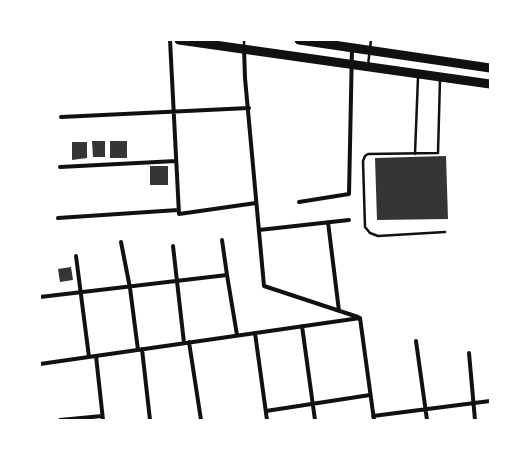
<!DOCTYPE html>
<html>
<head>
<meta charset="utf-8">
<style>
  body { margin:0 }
  #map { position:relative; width:530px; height:460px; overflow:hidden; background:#fff; font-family:Jost,sans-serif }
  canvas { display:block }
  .frame { position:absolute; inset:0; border:41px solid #fff; pointer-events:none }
</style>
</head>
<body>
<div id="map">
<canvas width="530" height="460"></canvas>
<div class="frame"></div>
</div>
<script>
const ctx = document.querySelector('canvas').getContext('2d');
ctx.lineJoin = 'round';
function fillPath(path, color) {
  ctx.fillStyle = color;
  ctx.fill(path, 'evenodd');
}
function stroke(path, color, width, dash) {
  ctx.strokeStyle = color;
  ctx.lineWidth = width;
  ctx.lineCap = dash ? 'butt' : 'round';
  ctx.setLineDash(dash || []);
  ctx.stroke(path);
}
const building = new Path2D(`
  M 92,141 L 105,141 L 105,157 L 93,157 Z
  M 110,141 L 127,141 L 127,158 L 110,158 Z
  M 72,142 L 87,142 L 87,158 L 72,160 Z
  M 446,156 L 448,219 L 377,220 L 375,158 Z
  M 150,166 L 168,166 L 168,185 L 150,185 Z
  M 71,267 L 73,280 L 60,282 L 58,269 Z`);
const service = new Path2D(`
  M 244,40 L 244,47
  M 368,65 L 371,40
  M 440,79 L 438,153 L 368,154 L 365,156 L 363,161 L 365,227 L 370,233 L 378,236 L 445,232
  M 415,154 L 418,77`);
const minor = new Path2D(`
  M 170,40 L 179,214 L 256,203
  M 244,49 L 245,78 L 264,286 L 358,317
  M 61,117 L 249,108
  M 60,167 L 176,161
  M 299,202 L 349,194 L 352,48
  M 58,218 L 178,210
  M 328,222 L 339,311
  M 259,230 L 349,220
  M 222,240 L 227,275
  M 121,242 L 130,288 L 138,350
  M 173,246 L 184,343
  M 76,256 L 89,357
  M 40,297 L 227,275 L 237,335
  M 302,326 L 315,420
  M 255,333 L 267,420
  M 416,341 L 427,420
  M 189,342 L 201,420
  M 142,349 L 150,420
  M 469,353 L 475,420
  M 96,356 L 103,420
  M 40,364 L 360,318 L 374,420
  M 266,411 L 370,395
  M 373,416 L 490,401
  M 60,420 L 102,416`);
const trunk = new Path2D(`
  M 179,40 L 490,84
  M 299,40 L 490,68`);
fillPath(building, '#353535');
stroke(service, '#111', 2.5);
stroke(minor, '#111', 4);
stroke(trunk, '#111', 9);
</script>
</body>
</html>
